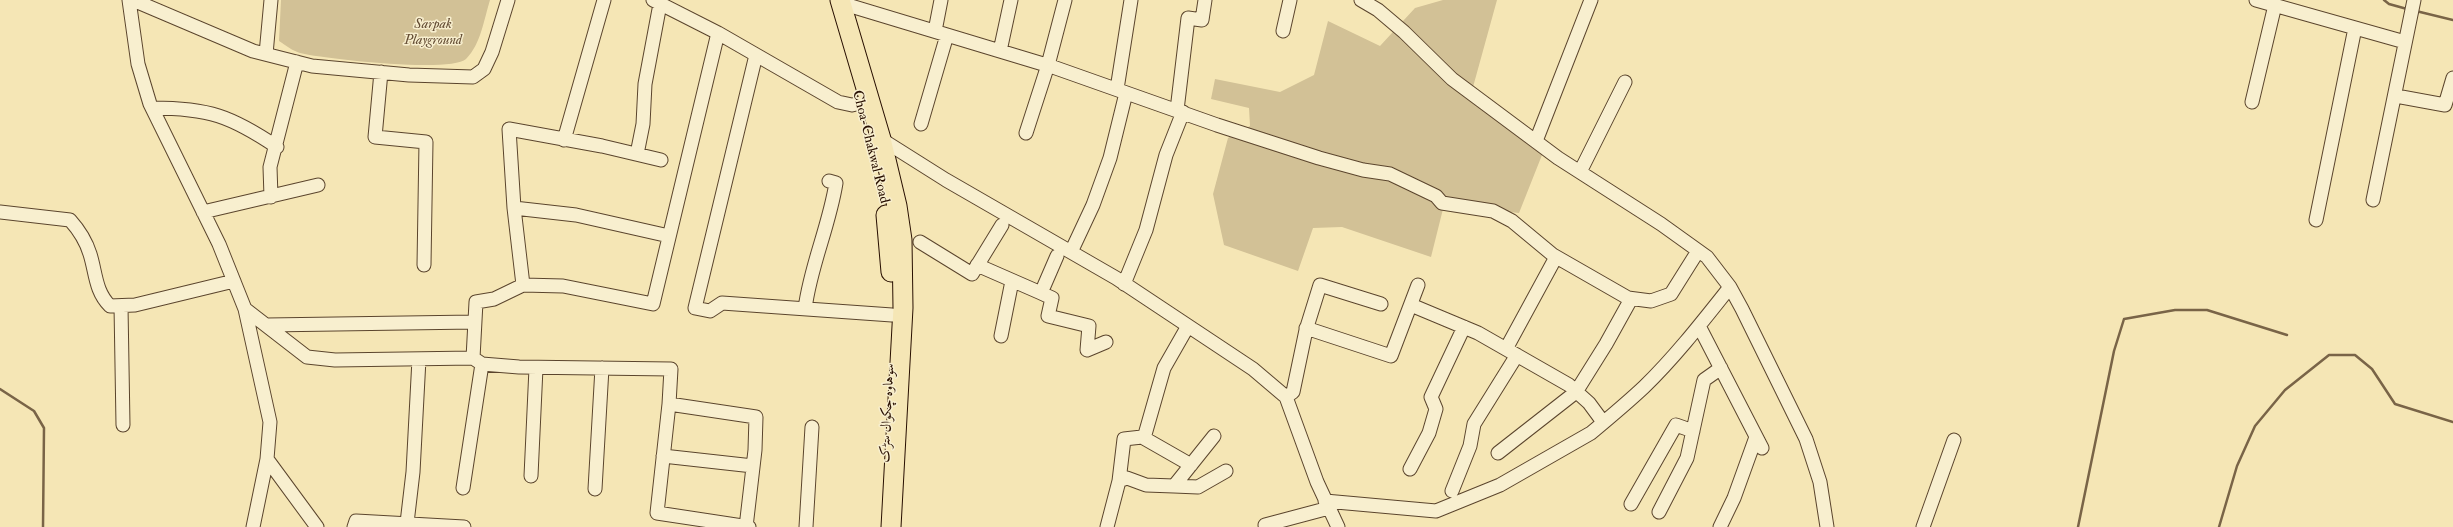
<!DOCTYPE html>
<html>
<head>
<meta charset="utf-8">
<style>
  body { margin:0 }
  canvas { display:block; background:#f5e6b5 }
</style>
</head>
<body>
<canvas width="2453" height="527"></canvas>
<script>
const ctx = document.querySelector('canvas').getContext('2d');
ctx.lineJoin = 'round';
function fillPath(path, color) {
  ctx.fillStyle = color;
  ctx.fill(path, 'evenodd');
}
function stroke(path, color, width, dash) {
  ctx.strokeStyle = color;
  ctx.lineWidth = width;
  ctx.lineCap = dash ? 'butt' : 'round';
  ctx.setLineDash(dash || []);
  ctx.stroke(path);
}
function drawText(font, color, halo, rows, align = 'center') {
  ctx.font = font + ' "IM FELL Double Pica",Amiri,serif';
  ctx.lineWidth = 3;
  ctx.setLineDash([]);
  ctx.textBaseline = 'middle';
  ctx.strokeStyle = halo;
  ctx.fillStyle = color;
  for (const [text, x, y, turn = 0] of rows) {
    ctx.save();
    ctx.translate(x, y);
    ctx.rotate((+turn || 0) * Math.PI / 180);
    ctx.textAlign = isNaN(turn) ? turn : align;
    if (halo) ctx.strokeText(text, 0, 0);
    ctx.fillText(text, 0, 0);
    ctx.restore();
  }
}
const green = new Path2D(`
  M 281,0 L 490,0 C 484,19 481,44 466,59 C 451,73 324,59 300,53 C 293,51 285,45 279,41 Z
  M 1443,0 L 1497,0 L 1473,87 L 1468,98 L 1542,155 L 1519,213 L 1444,205 L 1431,257 L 1342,227 L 1313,228 L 1298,271 L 1224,245 L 1213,194 L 1228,138 L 1250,126 L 1249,108 L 1211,99 L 1215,79 L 1280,92 L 1314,75 L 1328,21 L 1380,46 L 1415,8 Z`);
const stream = new Path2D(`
  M 2384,0 L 2389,4 L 2407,9
  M 2416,11 L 2453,20
  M 0,389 L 34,411 L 44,428 L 43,527
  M 2078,527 L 2114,351 L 2124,319 L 2175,310 L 2207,310 L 2287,335
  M 2219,527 L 2237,466 L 2255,426 L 2285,390 L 2329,355 L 2355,355 L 2372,369 L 2395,404 L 2453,422`);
const minor = new Path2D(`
  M 129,0 L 138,64 L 150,104 L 219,244 L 245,309 L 270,422 L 267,459 L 253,527
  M 133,0 L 253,51 L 312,66 L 409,75 L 473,77 L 484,69 L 492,52 L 508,0
  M 653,0 L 718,33 L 838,102 L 852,105 L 870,101
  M 1361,0 L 1378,10 L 1404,32 L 1452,79 L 1558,158 L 1661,224 L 1707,257 L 1730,287 L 1742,309 L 1806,439 L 1820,482 L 1827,527
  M 2256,0 L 2405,42
  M 841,3 L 1053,67 L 1217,125 L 1319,158 L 1363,170 L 1390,174 L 1436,196 L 1442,203 L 1493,211 L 1512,221 L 1553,255 L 1628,298 L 1651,301 L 1671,294 L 1698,251
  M 935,31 L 941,0
  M 1283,31 L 1290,0
  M 1000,51 L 1011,0
  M 266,54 L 271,0
  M 756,55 L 695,308 L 710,311 L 722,303 L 892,315
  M 381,72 L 375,137 L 426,142 L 424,265
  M 1117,89 L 1131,0
  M 2396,96 L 2445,105 L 2453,78
  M 2252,102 L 2275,5
  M 153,108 C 208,108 231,116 277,147
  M 1177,110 L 1188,18 L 1202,20 L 1205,0
  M 921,124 L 947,35
  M 1026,133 L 1048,65 L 1065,0
  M 881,139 L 946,180 L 1116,278 L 1253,369 L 1286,397 L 1317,482 L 1338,527
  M 564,140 L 604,0
  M 1536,141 L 1591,0
  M 637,154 L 643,124 L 645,84 L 660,4
  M 1580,172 L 1625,82
  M 271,197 L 270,167 L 297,62
  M 2373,200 L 2414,0
  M 514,208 L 576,215 L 669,236
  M 0,212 L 70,220 C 79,230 86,241 90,254 C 96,273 95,291 110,306 L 135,305 L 234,281
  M 203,212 L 318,185
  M 2316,220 L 2355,28
  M 920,242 L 972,274 L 1002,225
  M 1071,252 L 1093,205 L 1110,158 L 1126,93
  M 1057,256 L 1041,293 L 1052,298 L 1048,316 L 1089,326 L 1087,350 L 1106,342
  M 977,265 L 1041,293
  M 1124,284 L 1146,230 L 1166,155 L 1183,112
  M 523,285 L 514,208 L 509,129 L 602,146 L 661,160
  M 1411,305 L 1478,333 L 1569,385 L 1589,403 L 1603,422
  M 121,306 L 123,425
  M 245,309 L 307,357 L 335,360 L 473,358 L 476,302 L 494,299 L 523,285 L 563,286 L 653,304 L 718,33
  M 805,309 C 810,267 829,227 836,183 L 829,181
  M 267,325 L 474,322
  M 1699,326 L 1762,448
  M 1306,328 L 1391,356 L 1418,285
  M 1001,336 L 1012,281
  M 1506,349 L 1556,257
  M 473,358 L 482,364 L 519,367 L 671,369 L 669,404 L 756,417 L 755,450 L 746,527
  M 1286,397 L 1293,392 L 1306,330 L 1320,285 L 1381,304
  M 669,404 L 657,513 L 749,527
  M 1144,438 L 1164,368 L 1188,326
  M 1498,453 L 1576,392 L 1606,344 L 1631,299
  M 663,456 L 753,466
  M 267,459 L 317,527
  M 1410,469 L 1429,433 L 1436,409 L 1431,397 L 1464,327
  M 531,476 L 536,368
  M 1119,481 L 1127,478 L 1146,485 L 1174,486 L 1214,436
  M 1174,486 L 1198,487 L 1226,471
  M 463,488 L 482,364
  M 595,489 L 602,368
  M 1452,491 L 1470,446 L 1474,424 L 1517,355
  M 1325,501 L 1436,511 L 1500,485 L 1591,433 C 1609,418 1627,403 1644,387 C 1675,357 1703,321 1730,287
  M 1631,504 L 1676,425 L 1693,431
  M 1659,512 L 1687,458 L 1704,380 L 1721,368
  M 407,523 L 413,472 L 419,359
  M 1265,525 L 1329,508
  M 354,527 L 356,521 L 464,527
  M 806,527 L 812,427
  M 1107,527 L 1119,481 L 1124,439 L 1142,437 L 1191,465
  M 1720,527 L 1734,498 L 1756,437
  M 1923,527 L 1954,440`);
const highway = new Path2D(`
  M 840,0 L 881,139 L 897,206 L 902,240 L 903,308 L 891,527
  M 886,215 L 891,272`);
const parkNames = [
  ["Sarpak",433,25],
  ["Playground",433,41]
];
const streetNames = [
  ["Choa-Chakwal Road",870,147,76],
  ["سوہاوہ چکوال سڑک",888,413,-87]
];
fillPath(green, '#d2c196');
stroke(stream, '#796447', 2.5);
stroke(minor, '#5b452d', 15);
stroke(highway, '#280f00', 21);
stroke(minor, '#f8efcf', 13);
stroke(highway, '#f5e6b5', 19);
drawText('italic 14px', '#644d34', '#f8efcf', parkNames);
drawText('14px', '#280f00', '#f8efcf', streetNames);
</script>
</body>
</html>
